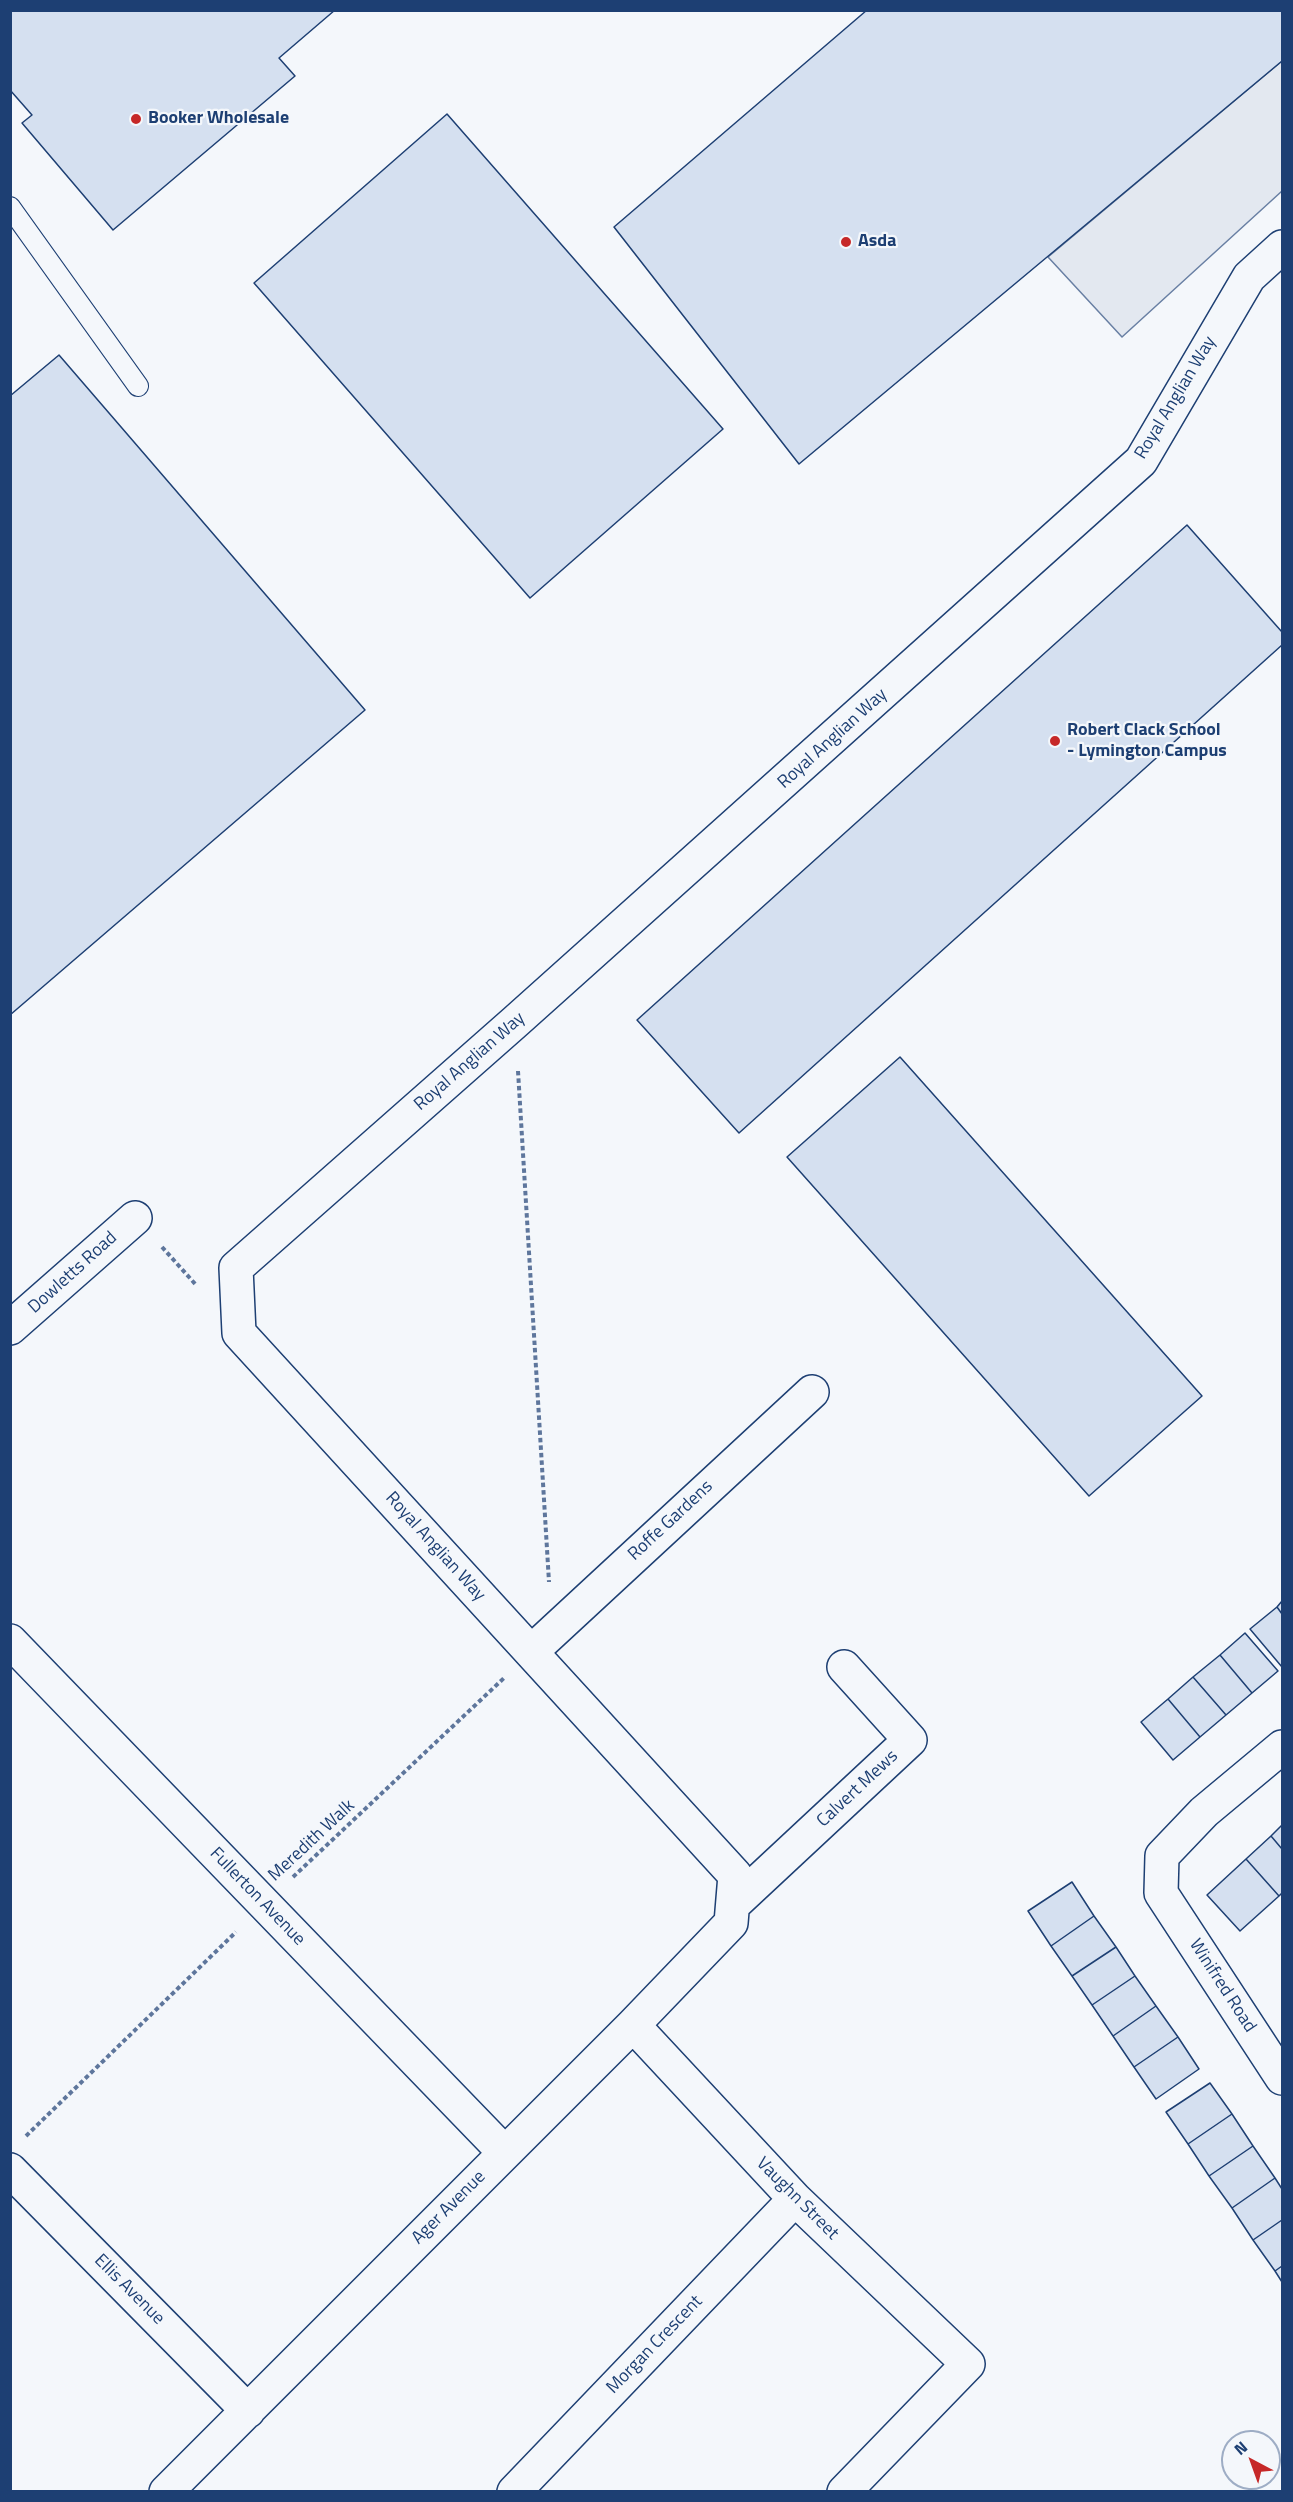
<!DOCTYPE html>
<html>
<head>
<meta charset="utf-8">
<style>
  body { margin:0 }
  #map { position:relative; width:1293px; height:2502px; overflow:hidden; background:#f4f7fb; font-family:"Titillium Web",sans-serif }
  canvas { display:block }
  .frame { position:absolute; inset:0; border:12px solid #1d3f73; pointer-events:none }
  .north { position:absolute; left:1221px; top:2430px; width:60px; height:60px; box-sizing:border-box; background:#f4f7fb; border:2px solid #9eadc5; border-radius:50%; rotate:319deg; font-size:16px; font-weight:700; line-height:24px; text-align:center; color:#1d3f73 }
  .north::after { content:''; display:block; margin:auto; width:21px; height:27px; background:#c62828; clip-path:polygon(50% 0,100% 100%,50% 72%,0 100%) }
</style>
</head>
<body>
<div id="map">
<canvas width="1293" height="2502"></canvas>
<div class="frame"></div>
<div class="north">N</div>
</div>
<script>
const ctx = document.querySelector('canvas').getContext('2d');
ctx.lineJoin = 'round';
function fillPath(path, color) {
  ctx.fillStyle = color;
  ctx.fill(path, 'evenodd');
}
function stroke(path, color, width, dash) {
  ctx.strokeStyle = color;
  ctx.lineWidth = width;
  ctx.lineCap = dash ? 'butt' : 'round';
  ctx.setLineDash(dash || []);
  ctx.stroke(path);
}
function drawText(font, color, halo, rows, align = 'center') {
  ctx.font = font + ' "Titillium Web",sans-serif';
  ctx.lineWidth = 4.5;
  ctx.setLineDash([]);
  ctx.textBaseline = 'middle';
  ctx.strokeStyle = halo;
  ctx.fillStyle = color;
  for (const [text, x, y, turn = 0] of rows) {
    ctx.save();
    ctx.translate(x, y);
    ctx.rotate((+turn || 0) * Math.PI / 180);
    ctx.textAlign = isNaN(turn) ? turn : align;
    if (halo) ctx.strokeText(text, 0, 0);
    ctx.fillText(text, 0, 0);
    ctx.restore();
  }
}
const parking = new Path2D(`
  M 1282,61 L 1282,191 L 1122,337 L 1048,257 Z`);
const building = new Path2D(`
  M 10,10 L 335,10 L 279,58 L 295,76 L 113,230 L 22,123 L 32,115 L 10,90 Z
  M 867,10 L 1282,10 L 1282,61 L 799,464 L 614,227 Z
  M 447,114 L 723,429 L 530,598 L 254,283 Z
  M 59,355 L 365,710 L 10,1015 L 10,396 Z
  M 1187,525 L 1282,632 L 1282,645 L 739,1133 L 637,1020 Z
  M 900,1057 L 1202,1396 L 1089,1496 L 787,1157 Z
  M 1282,1601 L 1282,1614 L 1277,1607 Z
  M 1277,1607 L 1282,1614 L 1282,1667 L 1250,1629 Z
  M 1245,1633 L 1278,1671 L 1252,1693 L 1220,1655 Z
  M 1220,1655 L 1252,1693 L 1226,1715 L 1193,1677 Z
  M 1193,1677 L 1226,1715 L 1200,1737 L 1168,1699 Z
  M 1168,1699 L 1200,1737 L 1173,1760 L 1141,1722 Z
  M 1282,1825 L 1282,1849 L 1271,1836 Z
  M 1271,1836 L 1282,1849 L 1282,1893 L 1279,1896 L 1246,1859 Z
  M 1246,1859 L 1279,1896 L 1240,1931 L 1207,1895 Z
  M 1072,1882 L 1094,1916 L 1051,1946 L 1028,1911 Z
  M 1094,1916 L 1116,1947 L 1072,1976 L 1051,1946 Z
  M 1116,1947 L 1135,1976 L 1092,2005 L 1072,1976 Z
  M 1135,1976 L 1156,2006 L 1113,2036 L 1092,2005 Z
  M 1156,2006 L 1178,2037 L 1134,2067 L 1113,2036 Z
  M 1178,2037 L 1199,2069 L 1156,2099 L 1134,2067 Z
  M 1210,2083 L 1232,2114 L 1188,2144 L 1166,2112 Z
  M 1232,2114 L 1253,2146 L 1209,2176 L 1188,2144 Z
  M 1253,2146 L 1275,2178 L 1232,2208 L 1209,2176 Z
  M 1275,2178 L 1282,2189 L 1282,2220 L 1253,2240 L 1232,2208 Z
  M 1282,2220 L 1282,2266 L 1275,2271 L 1253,2240 Z
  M 1282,2266 L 1282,2282 L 1275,2271 Z`);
const path = new Path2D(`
  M 518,1071 L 549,1582
  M 162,1247 L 197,1286
  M 293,1877 L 504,1678
  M 26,2136 L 236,1932`);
const service = new Path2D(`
  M 10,207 L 138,386`);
const minor = new Path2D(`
  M 10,1328 L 135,1218
  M 10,1641 L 504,2152
  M 531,1652 L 812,1392
  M 1282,1747 L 1204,1812 L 1162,1856 L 1161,1893 L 1282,2078
  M 733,1905 L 910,1740 L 844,1667
  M 633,2025 L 795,2199 L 968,2364 L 844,2492
  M 10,2170 L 248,2411
  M 166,2492 L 633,2025 L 731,1923 L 735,1875 L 239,1333 L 236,1268 L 515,1022 L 1141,461 L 1249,277 L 1282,247
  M 514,2492 L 795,2199`);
const markers = [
  [136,119,6,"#c62828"],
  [846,242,6,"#c62828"],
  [1055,741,6,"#c62828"]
];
const poiNames = [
  ["Booker Wholesale",148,119],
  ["Asda",858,242],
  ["Robert Clack School",1067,731],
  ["- Lymington Campus",1067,752]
];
const streetNames = [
  ["Royal Anglian Way",1176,398,-59],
  ["Royal Anglian Way",833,739,-42],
  ["Royal Anglian Way",470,1062,-41],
  ["Dowletts Road",73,1273,-42],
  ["Roffe Gardens",671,1521,-43],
  ["Royal Anglian Way",435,1547,48],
  ["Calvert Mews",858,1789,-43],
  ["Meredith Walk",312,1841,-43],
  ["Fullerton Avenue",257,1897,46],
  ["Winifred Road",1222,1986,57],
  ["Vaughn Street",797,2199,45],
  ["Ager Avenue",449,2208,-45],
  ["Ellis Avenue",129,2290,45],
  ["Morgan Crescent",655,2345,-46]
];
fillPath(parking, '#e3e8f0');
stroke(parking, '#687fa3', 1.5);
fillPath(building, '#d5e0f0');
stroke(building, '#1d3f73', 1.5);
stroke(service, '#1d3f73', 22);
stroke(minor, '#1d3f73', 36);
stroke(path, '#5e769c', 4, [4.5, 3]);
stroke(service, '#f4f7fb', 20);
stroke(minor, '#f4f7fb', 33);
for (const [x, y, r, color] of markers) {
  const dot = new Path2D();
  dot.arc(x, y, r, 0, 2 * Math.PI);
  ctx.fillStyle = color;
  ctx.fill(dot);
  stroke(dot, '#f4f7fb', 2);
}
drawText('bold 18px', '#1d3f73', '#f4f7fb', poiNames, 'left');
drawText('18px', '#1d3f73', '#f4f7fb', streetNames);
</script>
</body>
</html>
